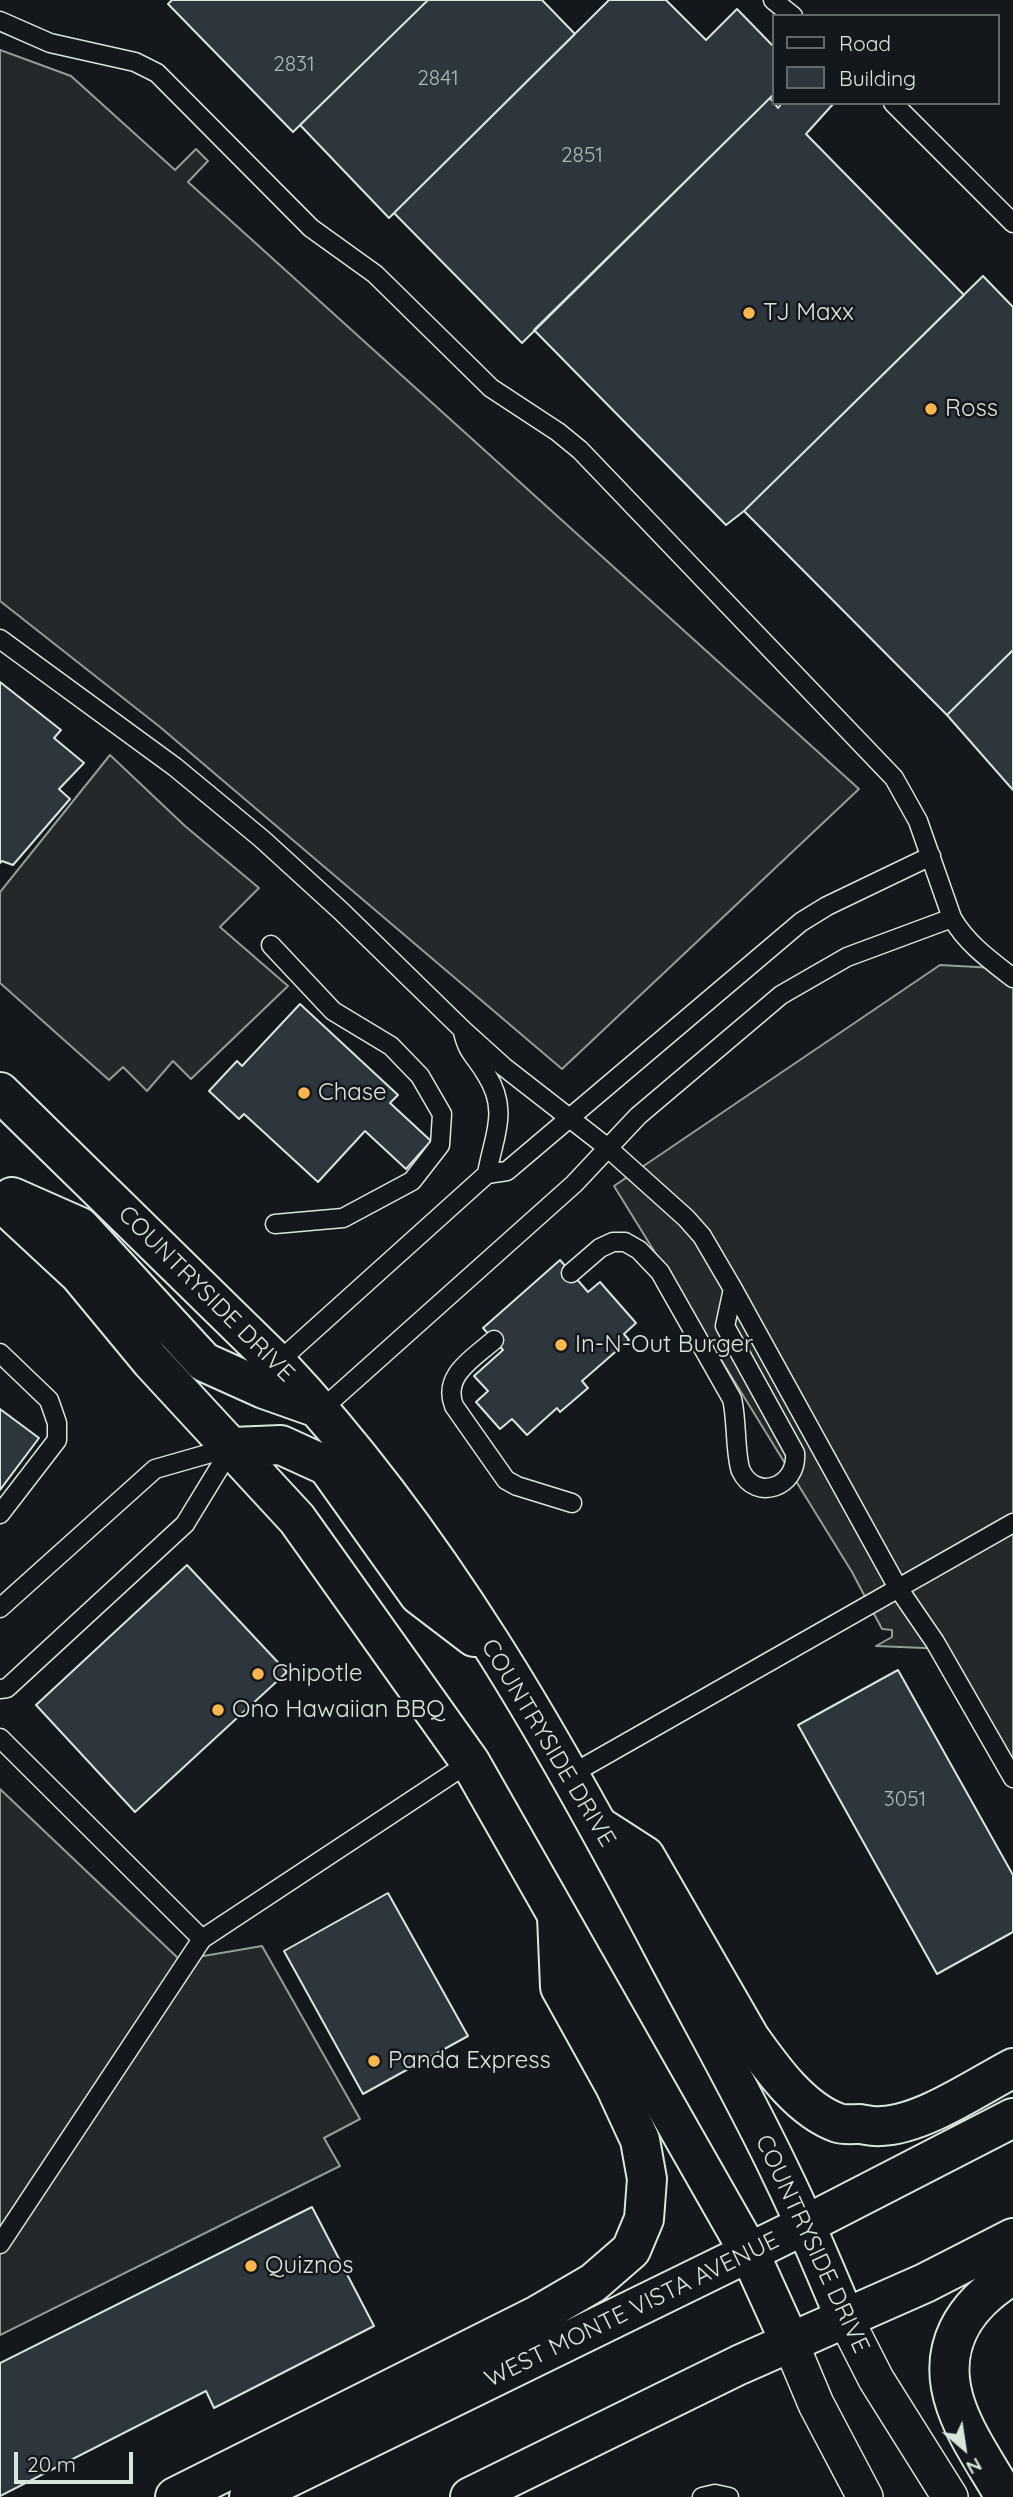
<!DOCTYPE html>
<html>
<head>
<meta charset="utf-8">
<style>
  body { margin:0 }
  #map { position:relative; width:1013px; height:2497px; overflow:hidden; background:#14181c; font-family:Quicksand,sans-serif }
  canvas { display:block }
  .legend { position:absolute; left:772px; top:14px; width:228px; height:91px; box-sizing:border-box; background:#14181c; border:2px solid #626a69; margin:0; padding:9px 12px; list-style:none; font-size:21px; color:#d8e6dc }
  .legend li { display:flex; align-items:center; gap:14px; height:35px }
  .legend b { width:35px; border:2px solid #626a69 }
  .north { position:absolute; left:929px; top:2413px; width:70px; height:70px; -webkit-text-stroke:5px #14181c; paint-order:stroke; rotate:151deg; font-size:19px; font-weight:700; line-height:28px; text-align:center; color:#d8e6dc }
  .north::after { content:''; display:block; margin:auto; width:24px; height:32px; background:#d8e6dc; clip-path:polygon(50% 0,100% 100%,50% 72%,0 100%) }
  .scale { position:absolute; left:14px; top:2452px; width:119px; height:32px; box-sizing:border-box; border:4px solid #d8e6dc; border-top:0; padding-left:9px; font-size:21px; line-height:24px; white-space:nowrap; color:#d8e6dc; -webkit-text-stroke:5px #14181c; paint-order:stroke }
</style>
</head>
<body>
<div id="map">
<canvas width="1013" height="2497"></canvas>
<ul class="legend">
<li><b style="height:9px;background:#14181c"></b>Road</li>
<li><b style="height:19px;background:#2c363c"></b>Building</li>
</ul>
<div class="north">N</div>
<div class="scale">20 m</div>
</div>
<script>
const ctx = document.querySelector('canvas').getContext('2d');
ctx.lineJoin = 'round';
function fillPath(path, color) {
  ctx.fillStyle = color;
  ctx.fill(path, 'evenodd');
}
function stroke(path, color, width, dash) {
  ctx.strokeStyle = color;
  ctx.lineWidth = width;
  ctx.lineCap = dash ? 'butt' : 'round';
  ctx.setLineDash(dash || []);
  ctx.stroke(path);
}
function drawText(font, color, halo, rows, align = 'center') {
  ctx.font = font + ' Quicksand,sans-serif';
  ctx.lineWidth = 5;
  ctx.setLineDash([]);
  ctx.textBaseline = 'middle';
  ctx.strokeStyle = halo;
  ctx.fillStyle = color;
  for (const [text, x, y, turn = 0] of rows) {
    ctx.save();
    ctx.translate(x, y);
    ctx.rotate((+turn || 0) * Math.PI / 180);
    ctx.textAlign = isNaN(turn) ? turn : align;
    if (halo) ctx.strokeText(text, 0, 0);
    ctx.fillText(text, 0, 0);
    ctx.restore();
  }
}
const parking = new Path2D(`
  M 0,50 L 71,76 L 175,170 L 196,149 L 208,161 L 188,182 L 859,789 L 562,1069 L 160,727 L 0,601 Z
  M 110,755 L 185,826 L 259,888 L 220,927 L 288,986 L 191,1079 L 173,1061 L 147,1091 L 123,1067 L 109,1080 L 0,983 L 0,892 Z
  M 940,965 L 1013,969 L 1013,1762 L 949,1649 L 876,1646 L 892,1637 L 892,1630 L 882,1629 L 852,1572 L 614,1186 Z
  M 0,1789 L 180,1960 L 262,1946 L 360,2119 L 324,2138 L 340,2166 L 0,2335 Z`);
const building = new Path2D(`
  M 172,0 L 428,0 L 293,132 L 168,4 Z
  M 428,0 L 542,0 L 575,34 L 389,218 L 300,125 Z
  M 609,0 L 666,0 L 706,40 L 737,9 L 773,46 L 773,95 L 522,343 L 394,213 Z
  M 770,98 L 778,108 L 782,103 L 834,103 L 806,134 L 964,295 L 744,511 L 726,525 L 534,330 Z
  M 983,276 L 1013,307 L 1013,650 L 947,715 L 744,511 Z
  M 1013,650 L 1013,790 L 947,715 Z
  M 0,682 L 61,730 L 54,738 L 84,763 L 59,789 L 70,799 L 13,865 L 2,861 L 0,863 Z
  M 300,1004 L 398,1095 L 390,1103 L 431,1141 L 406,1169 L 365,1131 L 318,1182 L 244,1114 L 239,1119 L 209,1091 L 237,1061 L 242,1066 Z
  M 560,1260 L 588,1292 L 600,1282 L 636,1323 L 624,1334 L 629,1340 L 582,1381 L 588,1388 L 560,1412 L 557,1408 L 527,1435 L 512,1419 L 500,1429 L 476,1402 L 488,1391 L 474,1376 L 503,1350 L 483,1328 Z
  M 0,1409 L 39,1438 L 0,1490 Z
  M 187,1565 L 287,1672 L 135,1812 L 36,1705 Z
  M 898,1670 L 1013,1875 L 1013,1932 L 937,1974 L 798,1725 Z
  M 388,1893 L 468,2036 L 363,2094 L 284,1951 Z
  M 312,2207 L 374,2326 L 214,2408 L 206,2391 L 0,2496 L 0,2363 Z`);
const service = new Path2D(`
  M 773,0 L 793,16
  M 0,21 L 50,43 L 135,62 L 157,73 L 311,228 L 375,274 L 491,388 L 558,432 L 580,450 L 894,778 L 918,821 L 952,918 C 967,944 990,960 1013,978
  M 893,103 L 1013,223
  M 0,639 L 175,767 L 262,839 L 341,911 L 463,1030 L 504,1067 L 608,1148 L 686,1218 L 702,1236 L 733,1289 L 898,1588 L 935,1642 L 1013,1778
  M 271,945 L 333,1011 L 391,1046 L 420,1076 L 442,1114 L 440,1145 L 412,1181 L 343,1218 L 275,1224
  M 463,1032 C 468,1054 475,1055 486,1074 C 510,1111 493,1137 487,1174
  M 571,1273 L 600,1248 L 613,1242 L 625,1242 L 639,1250 L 660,1272 L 732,1399 C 737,1418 735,1457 741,1471 C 756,1502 798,1487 795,1453 L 725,1326 L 733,1289
  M 494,1340 C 474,1358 442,1375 454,1406 L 506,1480 L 517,1486 L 572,1503
  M 0,1353 L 49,1400 L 57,1423 L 57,1440 L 0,1514
  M 277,1363 L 487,1174 L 507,1171 L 801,922 L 827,906 L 931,856
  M 321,1410 L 574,1184 L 638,1116 L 781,995 L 847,957 L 952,918
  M 0,1608 L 155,1469 L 232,1447
  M 0,1689 L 7,1688 L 185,1524 L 232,1447
  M 0,1738 L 202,1939 L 470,1762
  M 570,1775 L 1013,1523
  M 0,2244 L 202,1939
  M 702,2497 L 715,2494 L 729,2497`);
const minor = new Path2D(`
  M 845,2318 L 876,2379 L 950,2497
  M 790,2342 L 816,2404 L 865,2497`);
const tertiary = new Path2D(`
  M 0,1092 L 277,1363 C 439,1535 556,1743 665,1951 C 704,2025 746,2099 782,2175 C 805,2222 825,2270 845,2318
  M 12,1197 L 80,1227 L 204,1362 L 264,1389 L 315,1407
  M 0,1201 L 79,1274 L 151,1361 L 297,1519 L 470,1762 L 749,2252 L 790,2342
  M 232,1447 L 281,1445 L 327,1466 L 419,1595 L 474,1637`);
const secondary = new Path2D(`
  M 600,1827 L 645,1856 L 750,2038 C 772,2069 801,2110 838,2123 C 844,2125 853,2124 860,2124 C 867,2125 874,2127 881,2126 C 922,2125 977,2087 1013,2068
  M 175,2497 L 538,2315 L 593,2283 L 631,2250 L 644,2219 L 647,2179 L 640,2140 L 615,2086 L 560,1987 L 557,1916
  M 249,2497 L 805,2225 L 1013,2118
  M 470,2497 L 739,2365 L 925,2283 L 1013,2238
  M 1005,2497 C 989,2468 967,2438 956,2406 C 936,2348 963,2305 1013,2275`);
const markers = [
  [749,313,7,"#ffb74d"],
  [931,409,7,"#ffb74d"],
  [304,1093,7,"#ffb74d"],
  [561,1345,7,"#ffb74d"],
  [258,1674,7,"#ffb74d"],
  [218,1710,7,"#ffb74d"],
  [374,2061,7,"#ffb74d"],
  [251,2266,7,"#ffb74d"]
];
const numberNames = [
  ["2831",294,65],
  ["2841",438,79],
  ["2851",582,156],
  ["3051",905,1800]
];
const poiNames = [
  ["TJ Maxx",763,313],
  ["Ross",945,409],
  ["Chase",318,1093],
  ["In-N-Out Burger",575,1345],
  ["Chipotle",272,1674],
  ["Ono Hawaiian BBQ",232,1710],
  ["Panda Express",388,2061],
  ["Quiznos",265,2266]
];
const streetNames = [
  ["COUNTRYSIDE DRIVE",206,1294,45],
  ["COUNTRYSIDE DRIVE",548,1743,59],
  ["COUNTRYSIDE DRIVE",812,2244,65],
  ["WEST MONTE VISTA AVENUE",632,2310,-26]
];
fillPath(parking, '#24282b');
stroke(parking, '#939e99', 2);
fillPath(building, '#2c363c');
stroke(building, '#d8e6dc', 2);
stroke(service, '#d8e6dc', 21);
stroke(minor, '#d8e6dc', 38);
stroke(tertiary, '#d8e6dc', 42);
stroke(secondary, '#d8e6dc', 42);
stroke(service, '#14181c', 18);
stroke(minor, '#14181c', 35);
stroke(tertiary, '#14181c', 38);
stroke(secondary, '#14181c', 38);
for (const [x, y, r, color] of markers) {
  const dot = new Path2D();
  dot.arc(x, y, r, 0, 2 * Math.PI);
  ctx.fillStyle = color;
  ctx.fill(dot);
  stroke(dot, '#14181c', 2.5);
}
drawText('21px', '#adbab4', null, numberNames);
drawText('24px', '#d8e6dc', '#14181c', poiNames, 'left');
drawText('24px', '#d8e6dc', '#14181c', streetNames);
</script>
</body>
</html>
